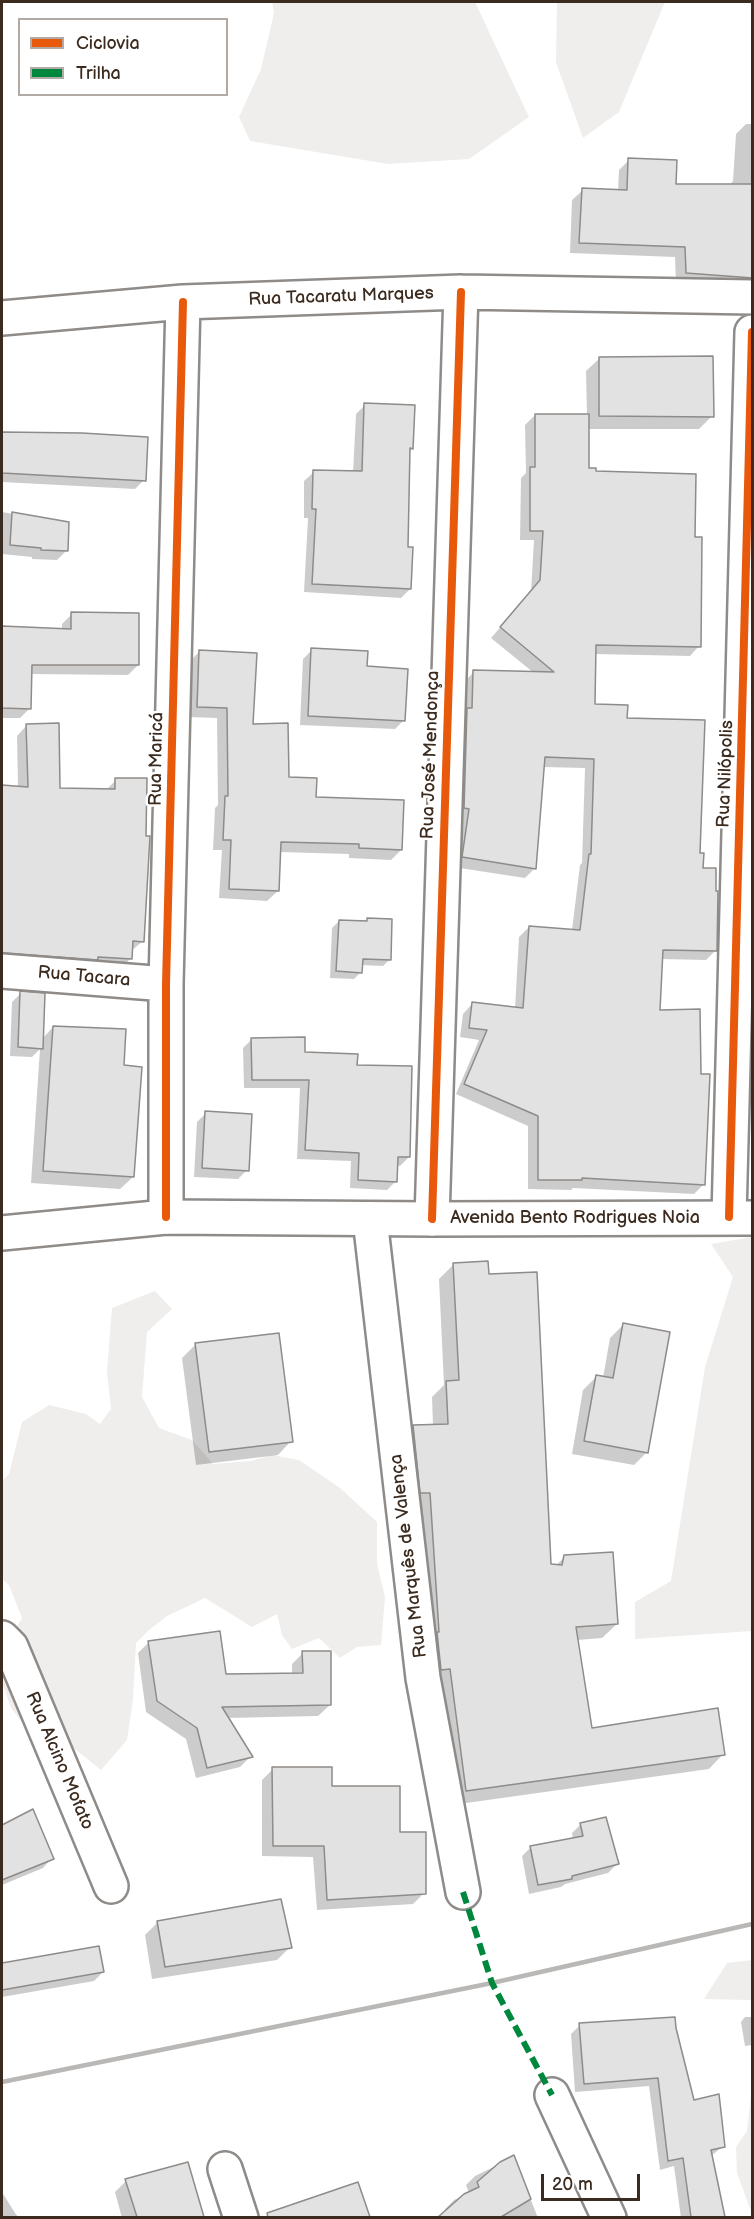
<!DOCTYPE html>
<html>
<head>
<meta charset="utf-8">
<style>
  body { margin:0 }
  #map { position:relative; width:754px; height:2219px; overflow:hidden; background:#fff; font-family:"Balsamiq Sans",sans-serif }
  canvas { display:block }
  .frame { position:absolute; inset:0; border:3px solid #3b2a1e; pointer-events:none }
  .legend { position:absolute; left:18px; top:18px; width:210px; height:78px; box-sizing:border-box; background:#fff; border:2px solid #b1aaa5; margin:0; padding:8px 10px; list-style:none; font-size:18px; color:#3b2a1e }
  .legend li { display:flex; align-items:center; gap:12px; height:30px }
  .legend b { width:30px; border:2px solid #b1aaa5 }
  .scale { position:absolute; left:541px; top:2174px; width:99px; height:27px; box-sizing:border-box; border:3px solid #3b2a1e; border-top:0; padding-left:8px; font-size:18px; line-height:21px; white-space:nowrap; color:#3b2a1e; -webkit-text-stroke:4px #fff; paint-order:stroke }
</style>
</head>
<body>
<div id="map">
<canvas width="754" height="2219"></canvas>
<div class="frame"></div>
<ul class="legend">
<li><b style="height:8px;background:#e8590c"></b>Ciclovia</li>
<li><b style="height:8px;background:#00873e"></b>Trilha</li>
</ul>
<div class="scale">20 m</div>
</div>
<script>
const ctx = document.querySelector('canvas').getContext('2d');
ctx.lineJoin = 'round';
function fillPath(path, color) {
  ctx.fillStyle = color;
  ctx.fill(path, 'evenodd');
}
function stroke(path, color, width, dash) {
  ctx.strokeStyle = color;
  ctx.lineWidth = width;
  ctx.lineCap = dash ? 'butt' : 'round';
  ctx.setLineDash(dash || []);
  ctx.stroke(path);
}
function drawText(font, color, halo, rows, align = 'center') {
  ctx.font = font + ' "Balsamiq Sans",sans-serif';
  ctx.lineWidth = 5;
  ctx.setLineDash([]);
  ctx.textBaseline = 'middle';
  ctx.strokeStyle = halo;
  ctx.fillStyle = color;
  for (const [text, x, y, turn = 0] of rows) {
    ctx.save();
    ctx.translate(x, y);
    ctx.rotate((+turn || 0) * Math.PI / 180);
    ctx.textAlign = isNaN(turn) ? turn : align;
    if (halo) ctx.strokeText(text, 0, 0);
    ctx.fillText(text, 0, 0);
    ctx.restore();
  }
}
const built = new Path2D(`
  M 272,2 L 475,2 L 529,117 L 469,159 L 388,164 L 250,141 L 239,117 L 261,69 L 274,13 Z
  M 557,2 L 665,2 L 619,112 L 583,138 L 556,62 Z
  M 752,1237 L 752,1631 L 635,1639 L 635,1602 L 671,1581 L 705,1367 L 733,1277 L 711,1244 Z
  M 155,1291 L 172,1309 L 147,1332 L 142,1397 L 159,1428 L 192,1440 L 213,1464 L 250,1461 L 272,1455 L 299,1460 L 340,1488 L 377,1522 L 377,1564 L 385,1597 L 381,1645 L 357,1647 L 340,1658 L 319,1638 L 292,1649 L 282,1635 L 277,1614 L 252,1627 L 205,1598 L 167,1616 L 149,1630 L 136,1643 L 133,1699 L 127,1740 L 101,1770 L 66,1742 L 28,1730 L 11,1708 L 2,1682 L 2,1651 L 22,1618 L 9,1585 L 2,1579 L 2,1481 L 9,1474 L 22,1422 L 49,1405 L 86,1414 L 100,1424 L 111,1409 L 107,1372 L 112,1308 Z
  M 752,1960 L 752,2000 L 704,1999 L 727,1963 Z
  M 752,2085 L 752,2214 L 737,2173 L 736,2147 L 747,2131 Z`);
const shadow = new Path2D(`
  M 746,124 L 752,124 L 752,289 L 676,283 L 675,257 L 570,253 L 572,200 L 583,190 L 618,191 L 619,170 L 629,160 L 674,186 L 729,186 L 733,181 L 736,134 Z
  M 600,358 L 712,416 L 699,429 L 588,429 L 588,469 L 693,538 L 699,646 L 690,656 L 594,654 L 593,705 L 625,720 L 698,854 L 702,869 L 716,950 L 706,960 L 661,959 L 659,1012 L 704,1184 L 694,1194 L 573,1188 L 571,1190 L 528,1189 L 528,1126 L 456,1094 L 479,1040 L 460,1037 L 463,1014 L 472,1004 L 515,1009 L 519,937 L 529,927 L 572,930 L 580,865 L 582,863 L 585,768 L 543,767 L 535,868 L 525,878 L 453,867 L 464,682 L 474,672 L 534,673 L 491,638 L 531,592 L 534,540 L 520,540 L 521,478 L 526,473 L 525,425 L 535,415 L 587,416 L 586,371 Z
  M 365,405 L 412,448 L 409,451 L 407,548 L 410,589 L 401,598 L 304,592 L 308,518 L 304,518 L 304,481 L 314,472 L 353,473 L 356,414 Z
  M 2,434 L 82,435 L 144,480 L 135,489 L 2,482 Z
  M 2,512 L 68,523 L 66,551 L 57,560 L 32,559 L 32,557 L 2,554 Z
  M 72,614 L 138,665 L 128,675 L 30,674 L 30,708 L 20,718 L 2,718 L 2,628 L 62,630 L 62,624 Z
  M 312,650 L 366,668 L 404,720 L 395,729 L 300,725 L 303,659 Z
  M 200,651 L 287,779 L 315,799 L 401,850 L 391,860 L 349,858 L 349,854 L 279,852 L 278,891 L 267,901 L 219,898 L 222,850 L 213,850 L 215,808 L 218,805 L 217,718 L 188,717 L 189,662 Z
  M 27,725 L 59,789 L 105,791 L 116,780 L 143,941 L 131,951 L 131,958 L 121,968 L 2,963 L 2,786 L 18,787 L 17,736 Z
  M 368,920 L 390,959 L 383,966 L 361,965 L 361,972 L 354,979 L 330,978 L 332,928 L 339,921 L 365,923 Z
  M 21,993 L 42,1039 L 53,1027 L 123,1067 L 133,1177 L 120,1189 L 31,1183 L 40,1049 L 32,1057 L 10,1056 L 12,1002 Z
  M 252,1039 L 356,1066 L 409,1157 L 400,1166 L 397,1165 L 396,1181 L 387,1190 L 350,1188 L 351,1161 L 297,1159 L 300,1088 L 244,1088 L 243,1048 Z
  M 206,1113 L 247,1170 L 238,1179 L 194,1177 L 197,1122 Z
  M 454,1264 L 550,1566 L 555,1566 L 565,1557 L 617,1624 L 602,1638 L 577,1640 L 591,1730 L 723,1754 L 709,1769 L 452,1805 L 399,1441 L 413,1427 L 433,1426 L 432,1397 L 444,1385 L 439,1279 Z
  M 623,1325 L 647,1452 L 634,1465 L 572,1454 L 583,1390 L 596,1377 L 603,1378 L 610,1338 Z
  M 195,1345 L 291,1441 L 278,1455 L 196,1465 L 182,1358 Z
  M 149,1642 L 225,1675 L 292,1674 L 292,1664 L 303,1653 L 330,1705 L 318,1716 L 226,1718 L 251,1756 L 240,1767 L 196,1778 L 186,1739 L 146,1712 L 138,1653 Z
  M 273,1769 L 331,1788 L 398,1833 L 424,1893 L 413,1904 L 317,1910 L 313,1857 L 262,1856 L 262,1780 Z
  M 32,1811 L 52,1858 L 43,1868 L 2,1885 L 2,1827 Z
  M 581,1824 L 617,1864 L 608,1873 L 565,1884 L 561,1887 L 529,1894 L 522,1856 L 531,1847 L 573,1839 L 572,1833 Z
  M 158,1922 L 290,1947 L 277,1960 L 152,1979 L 145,1935 Z
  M 98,1948 L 103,1972 L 94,1981 L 2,1997 L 2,1965 Z
  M 745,2017 L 752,2017 L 752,2045 L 745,2046 L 741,2022 Z
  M 580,2025 L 693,2101 L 723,2146 L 711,2156 L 723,2218 L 681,2218 L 674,2166 L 660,2170 L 649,2086 L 575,2092 L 571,2034 Z
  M 514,2157 L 538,2218 L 449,2218 L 445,2209 L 454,2200 L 469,2193 L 466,2185 L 475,2176 Z
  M 187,2163 L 203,2218 L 122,2218 L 115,2192 L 126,2181 Z
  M 357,2184 L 367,2214 L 364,2218 L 260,2218 Z
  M 2,2192 L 15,2213 L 19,2218 L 2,2218 Z`);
const building = new Path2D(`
  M 628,158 L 677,160 L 676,184 L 753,184 L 753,278 L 686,273 L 685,247 L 579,243 L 582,188 L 627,190 Z
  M 713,356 L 714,417 L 599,416 L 599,357 Z
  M 364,403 L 415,405 L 413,449 L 410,448 L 408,547 L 413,547 L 411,589 L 312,584 L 316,509 L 312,509 L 313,470 L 362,471 Z
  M 535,414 L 589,414 L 589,468 L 596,468 L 596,471 L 696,474 L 695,537 L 702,537 L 701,647 L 596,645 L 595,704 L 628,705 L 627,718 L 705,720 L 700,853 L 704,853 L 703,868 L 716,868 L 716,891 L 718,891 L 717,951 L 663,950 L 660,1010 L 700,1009 L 701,1074 L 710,1074 L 705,1185 L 582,1178 L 582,1180 L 538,1180 L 538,1116 L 464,1084 L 487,1030 L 469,1028 L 472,1002 L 523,1008 L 529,926 L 580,930 L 589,854 L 591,854 L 594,759 L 545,757 L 536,869 L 462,857 L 469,809 L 464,808 L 467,708 L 472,708 L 473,670 L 554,672 L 500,627 L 540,580 L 543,531 L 530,531 L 530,467 L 535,467 Z
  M 2,432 L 82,433 L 148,437 L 146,481 L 2,473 Z
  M 12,512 L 69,522 L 68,551 L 41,550 L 41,548 L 10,545 Z
  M 71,612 L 139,613 L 139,665 L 32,665 L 31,709 L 2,708 L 2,626 L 71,629 Z
  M 311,648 L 368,651 L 367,666 L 408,669 L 405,721 L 308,716 Z
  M 199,650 L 257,653 L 253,724 L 288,723 L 289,777 L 317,778 L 316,797 L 404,800 L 402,850 L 359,848 L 359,844 L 281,842 L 279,891 L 229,889 L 231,840 L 223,840 L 225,796 L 228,796 L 227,708 L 197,707 Z
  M 59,723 L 60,788 L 115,789 L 115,778 L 147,778 L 146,836 L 150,836 L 144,942 L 133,941 L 132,959 L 98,957 L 98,960 L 2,953 L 2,785 L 28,787 L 26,724 Z
  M 367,918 L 392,919 L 391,960 L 363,959 L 362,973 L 336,971 L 339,920 L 367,921 Z
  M 20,991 L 45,993 L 43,1049 L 18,1047 Z
  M 53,1026 L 126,1029 L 124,1065 L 142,1067 L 134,1177 L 43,1171 Z
  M 305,1037 L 305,1052 L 358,1054 L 357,1065 L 412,1066 L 410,1157 L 398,1157 L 397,1182 L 358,1180 L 359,1153 L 305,1150 L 309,1080 L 252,1080 L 251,1038 Z
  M 205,1111 L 252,1114 L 249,1171 L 202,1168 Z
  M 488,1261 L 489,1274 L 537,1272 L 551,1564 L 562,1565 L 564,1555 L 613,1552 L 618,1624 L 576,1627 L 592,1728 L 718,1708 L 725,1755 L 466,1791 L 450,1669 L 441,1670 L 437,1632 L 439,1632 L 430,1493 L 420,1493 L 413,1425 L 448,1424 L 446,1381 L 459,1380 L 453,1263 Z
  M 623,1323 L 670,1332 L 648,1453 L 584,1441 L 596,1375 L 613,1378 Z
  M 279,1333 L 293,1442 L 209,1452 L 195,1343 Z
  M 220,1631 L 226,1674 L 303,1673 L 302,1651 L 331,1651 L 331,1705 L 222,1707 L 253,1757 L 207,1768 L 197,1728 L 157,1701 L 148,1641 Z
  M 272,1767 L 332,1767 L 332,1786 L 400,1786 L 400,1832 L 426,1832 L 426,1894 L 327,1900 L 324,1846 L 273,1846 Z
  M 33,1809 L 54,1859 L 2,1880 L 2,1825 Z
  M 606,1817 L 619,1864 L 572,1876 L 572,1879 L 538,1885 L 530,1846 L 583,1836 L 580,1823 Z
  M 281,1899 L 292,1948 L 165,1967 L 157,1921 Z
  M 99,1946 L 104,1972 L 2,1990 L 2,1963 Z
  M 675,2017 L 676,2028 L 694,2100 L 719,2094 L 725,2147 L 711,2150 L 725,2217 L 691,2217 L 683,2158 L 668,2161 L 658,2078 L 584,2084 L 579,2023 Z
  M 514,2155 L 531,2199 L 501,2217 L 438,2217 L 464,2194 L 479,2187 L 477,2182 L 500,2162 Z
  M 188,2162 L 204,2217 L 137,2217 L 125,2179 Z
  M 358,2182 L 370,2217 L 268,2217 L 267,2213 Z`);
const street = new Path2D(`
  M 2,318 L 183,302 L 461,292 L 752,297
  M 2,971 L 166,984
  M 166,1217 L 166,984 L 183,302
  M 729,1217 L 752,332
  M 370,1219 L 423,1678 L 463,1892
  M 432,1219 L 461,292
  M 2,1638 L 11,1647 L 111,1886
  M 552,2095 L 609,2218
  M 225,2169 L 241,2218`);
const secondary = new Path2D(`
  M 2,1233 L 166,1217 L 432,1219 L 752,1218`);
const rail = new Path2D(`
  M 2,2082 L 492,1983 L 752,1924`);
const quiet = new Path2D(`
  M 463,1892 L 492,1983 L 552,2095`);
const cycleway = new Path2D(`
  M 166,1217 L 166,984 L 183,302
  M 729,1217 L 752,332
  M 432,1219 L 461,292`);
const streetNames = [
  ["Rua Tacaratu Marques",341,297,-2],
  ["Rua José Mendonça",431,755,-88],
  ["Rua Maricá",157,759,-89],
  ["Rua Nilópolis",726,774,-88],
  ["Rua Tacara",84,977,5],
  ["Avenida Bento Rodrigues Noia",575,1218],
  ["Rua Marquês de Valença",409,1556,-97],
  ["Rua Alcino Mofato",59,1761,67]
];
fillPath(built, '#efeeed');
fillPath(shadow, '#0003');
fillPath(building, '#e3e2e2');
stroke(building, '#8e8b88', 1.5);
stroke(street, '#8e8b88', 38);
stroke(secondary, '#8e8b88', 38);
stroke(street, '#fff', 33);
stroke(secondary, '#fff', 33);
stroke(rail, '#b9b8b6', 4.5);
stroke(quiet, '#00873e', 6, [12, 6]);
stroke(cycleway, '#e8590c', 8);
drawText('18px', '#3b2a1e', '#fff', streetNames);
</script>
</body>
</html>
